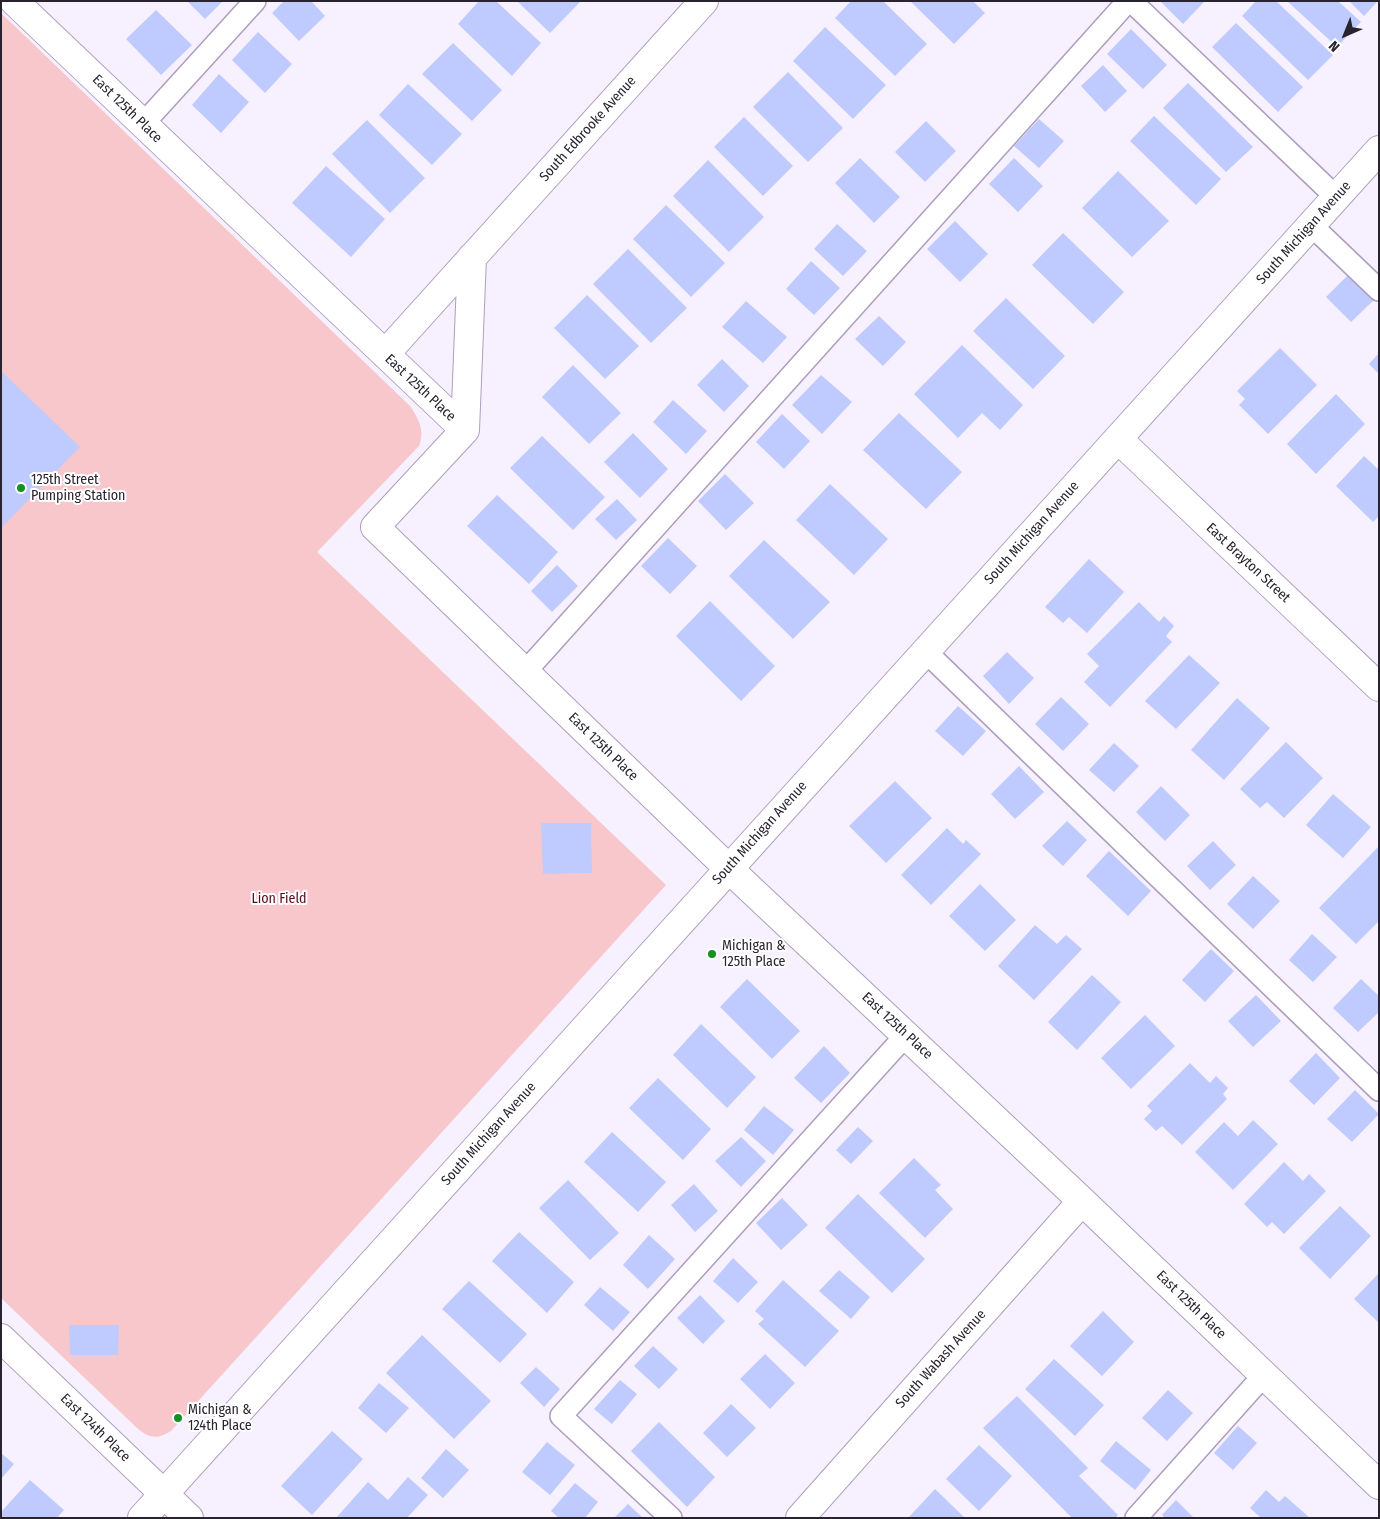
<!DOCTYPE html>
<html>
<head>
<meta charset="utf-8">
<style>
  body { margin:0 }
  #map { position:relative; width:1380px; height:1519px; overflow:hidden; background:#f7f0fe; font-family:"Fira Sans Condensed",sans-serif }
  canvas { display:block }
  .frame { position:absolute; inset:0; border:2px solid #29232f; pointer-events:none }
  .north { position:absolute; left:1320px; top:10px; width:50px; height:50px; -webkit-text-stroke:4px #fff; paint-order:stroke; rotate:224deg; font-size:14px; font-weight:700; line-height:20px; text-align:center; color:#29232f }
  .north::after { content:''; display:block; margin:auto; width:18px; height:22px; background:#29232f; clip-path:polygon(50% 0,100% 100%,50% 72%,0 100%) }
</style>
</head>
<body>
<div id="map">
<canvas width="1380" height="1519"></canvas>
<div class="frame"></div>
<div class="north">N</div>
</div>
<script>
const ctx = document.querySelector('canvas').getContext('2d');
ctx.lineJoin = 'round';
function fillPath(path, color) {
  ctx.fillStyle = color;
  ctx.fill(path, 'evenodd');
}
function stroke(path, color, width, dash) {
  ctx.strokeStyle = color;
  ctx.lineWidth = width;
  ctx.lineCap = dash ? 'butt' : 'round';
  ctx.setLineDash(dash || []);
  ctx.stroke(path);
}
function drawText(font, color, halo, rows, align = 'center') {
  ctx.font = font + ' "Fira Sans Condensed",sans-serif';
  ctx.lineWidth = 4;
  ctx.setLineDash([]);
  ctx.textBaseline = 'middle';
  ctx.strokeStyle = halo;
  ctx.fillStyle = color;
  for (const [text, x, y, turn = 0] of rows) {
    ctx.save();
    ctx.translate(x, y);
    ctx.rotate((+turn || 0) * Math.PI / 180);
    ctx.textAlign = isNaN(turn) ? turn : align;
    if (halo) ctx.strokeText(text, 0, 0);
    ctx.fillText(text, 0, 0);
    ctx.restore();
  }
}
const green = new Path2D(`
  M 1,13 L 410,406 C 419,419 425,431 419,446 L 317,552 L 666,885 L 171,1431 C 157,1440 149,1438 137,1428 L 1,1298 Z`);
const building = new Path2D(`
  M 187,1 L 223,1 L 205,19 Z
  M 284,1 L 311,1 L 325,16 L 299,41 L 272,13 Z
  M 479,1 L 496,1 L 541,43 L 512,76 L 458,24 Z
  M 517,1 L 581,1 L 550,33 Z
  M 851,1 L 883,1 L 927,44 L 895,76 L 835,18 Z
  M 910,1 L 973,1 L 985,13 L 954,44 Z
  M 1160,1 L 1205,1 L 1183,24 Z
  M 1256,1 L 1276,1 L 1333,55 L 1308,80 L 1242,16 Z
  M 1287,1 L 1338,1 L 1361,22 L 1337,47 Z
  M 1349,1 L 1378,1 L 1364,16 Z
  M 156,10 L 192,45 L 161,75 L 126,39 Z
  M 1236,23 L 1303,87 L 1278,112 L 1212,47 Z
  M 825,27 L 886,85 L 853,119 L 793,61 Z
  M 1131,29 L 1167,65 L 1143,89 L 1107,54 Z
  M 258,32 L 292,64 L 265,93 L 232,60 Z
  M 453,43 L 502,90 L 472,121 L 422,74 Z
  M 1103,65 L 1127,91 L 1105,112 L 1081,86 Z
  M 788,72 L 843,128 L 808,162 L 753,107 Z
  M 219,74 L 249,102 L 221,133 L 192,105 Z
  M 1188,83 L 1253,147 L 1226,172 L 1163,108 Z
  M 408,84 L 462,134 L 432,165 L 379,115 Z
  M 1154,116 L 1221,179 L 1196,205 L 1130,141 Z
  M 744,117 L 793,166 L 763,196 L 714,147 Z
  M 1039,119 L 1064,141 L 1039,168 L 1014,146 Z
  M 367,120 L 425,178 L 390,213 L 332,154 Z
  M 926,121 L 956,151 L 925,182 L 895,152 Z
  M 860,158 L 900,197 L 874,223 L 835,183 Z
  M 1014,158 L 1043,186 L 1018,212 L 989,184 Z
  M 708,160 L 764,217 L 729,252 L 673,196 Z
  M 326,166 L 385,219 L 351,257 L 292,203 Z
  M 1118,171 L 1169,221 L 1132,257 L 1082,208 Z
  M 666,205 L 725,263 L 691,297 L 633,239 Z
  M 955,221 L 988,254 L 960,282 L 927,249 Z
  M 837,224 L 867,251 L 843,276 L 814,249 Z
  M 1063,233 L 1124,292 L 1093,324 L 1032,265 Z
  M 628,249 L 687,308 L 651,343 L 593,284 Z
  M 811,261 L 840,288 L 814,315 L 786,289 Z
  M 1349,274 L 1375,299 L 1351,322 L 1326,297 Z
  M 587,295 L 639,346 L 605,379 L 554,328 Z
  M 1006,298 L 1065,356 L 1033,389 L 973,331 Z
  M 746,301 L 787,337 L 763,363 L 722,327 Z
  M 879,316 L 906,342 L 883,366 L 855,339 Z
  M 962,345 L 1023,405 L 1000,430 L 982,413 L 958,438 L 914,394 Z
  M 1280,348 L 1317,385 L 1268,434 L 1239,405 L 1245,399 L 1237,391 Z
  M 1379,353 L 1379,374 L 1369,364 Z
  M 722,359 L 749,386 L 724,412 L 697,385 Z
  M 573,365 L 621,413 L 589,444 L 542,397 Z
  M 1,371 L 80,447 L 1,528 Z
  M 821,375 L 852,402 L 822,434 L 792,405 Z
  M 1336,394 L 1365,424 L 1316,474 L 1287,444 Z
  M 673,400 L 707,431 L 686,454 L 653,422 Z
  M 899,413 L 962,472 L 926,509 L 863,450 Z
  M 782,414 L 810,441 L 784,469 L 756,442 Z
  M 633,433 L 668,469 L 640,498 L 604,462 Z
  M 542,436 L 605,497 L 573,530 L 510,468 Z
  M 1364,456 L 1379,470 L 1379,516 L 1373,522 L 1336,486 Z
  M 725,474 L 754,503 L 726,530 L 698,501 Z
  M 830,484 L 888,539 L 854,575 L 796,520 Z
  M 497,495 L 558,552 L 529,584 L 467,526 Z
  M 617,499 L 637,520 L 616,540 L 595,519 Z
  M 668,538 L 697,566 L 670,594 L 641,566 Z
  M 764,540 L 830,602 L 793,639 L 729,576 Z
  M 1089,559 L 1124,592 L 1087,633 L 1069,617 L 1063,623 L 1045,607 Z
  M 557,565 L 578,586 L 552,612 L 531,591 Z
  M 710,601 L 775,666 L 741,701 L 676,636 Z
  M 1139,602 L 1159,622 L 1164,616 L 1174,626 L 1166,636 L 1172,642 L 1110,707 L 1084,682 L 1099,666 L 1087,654 Z
  M 1007,652 L 1034,678 L 1009,704 L 983,676 Z
  M 1189,655 L 1220,683 L 1176,729 L 1145,701 Z
  M 1061,697 L 1089,724 L 1063,751 L 1035,724 Z
  M 1237,698 L 1270,728 L 1224,780 L 1191,750 Z
  M 958,706 L 986,731 L 963,756 L 935,731 Z
  M 1286,742 L 1323,778 L 1284,818 L 1267,802 L 1260,808 L 1240,789 Z
  M 1114,743 L 1139,766 L 1114,792 L 1089,770 Z
  M 1019,766 L 1044,792 L 1015,819 L 991,794 Z
  M 895,781 L 932,818 L 886,863 L 849,826 Z
  M 1161,786 L 1190,815 L 1165,841 L 1136,812 Z
  M 1333,794 L 1371,827 L 1343,858 L 1306,825 Z
  M 1067,821 L 1087,840 L 1063,866 L 1042,846 Z
  M 541,823 L 591,823 L 592,873 L 543,874 Z
  M 947,828 L 963,844 L 966,840 L 981,854 L 931,905 L 901,875 Z
  M 1213,841 L 1236,865 L 1210,890 L 1187,866 Z
  M 1379,846 L 1379,921 L 1356,944 L 1319,908 Z
  M 1109,851 L 1151,891 L 1128,916 L 1086,876 Z
  M 1253,876 L 1280,901 L 1253,929 L 1227,904 Z
  M 980,884 L 1016,920 L 985,951 L 949,916 Z
  M 1035,925 L 1057,944 L 1066,935 L 1082,949 L 1034,1000 L 998,966 Z
  M 1312,934 L 1337,957 L 1313,982 L 1289,960 Z
  M 1211,949 L 1234,971 L 1205,1002 L 1182,980 Z
  M 1092,975 L 1121,1002 L 1077,1050 L 1048,1022 Z
  M 747,979 L 800,1031 L 772,1059 L 720,1007 Z
  M 1361,979 L 1379,996 L 1379,1012 L 1358,1032 L 1333,1008 Z
  M 1256,995 L 1281,1021 L 1253,1047 L 1228,1021 Z
  M 1145,1015 L 1175,1046 L 1131,1089 L 1101,1058 Z
  M 701,1024 L 756,1077 L 727,1108 L 673,1055 Z
  M 824,1046 L 850,1073 L 821,1103 L 794,1078 Z
  M 1316,1053 L 1340,1078 L 1314,1105 L 1289,1081 Z
  M 1190,1063 L 1210,1083 L 1216,1076 L 1228,1088 L 1223,1094 L 1227,1099 L 1182,1145 L 1162,1126 L 1156,1131 L 1144,1119 L 1152,1111 L 1147,1106 Z
  M 658,1078 L 711,1129 L 683,1160 L 629,1108 Z
  M 1355,1090 L 1379,1114 L 1352,1142 L 1327,1119 Z
  M 764,1106 L 794,1130 L 773,1155 L 744,1130 Z
  M 1253,1120 L 1278,1144 L 1233,1190 L 1195,1152 L 1224,1122 L 1238,1136 Z
  M 858,1127 L 873,1141 L 851,1164 L 836,1150 Z
  M 612,1132 L 666,1182 L 638,1212 L 584,1162 Z
  M 741,1137 L 766,1161 L 741,1187 L 715,1161 Z
  M 914,1158 L 941,1185 L 935,1190 L 953,1209 L 925,1238 L 879,1193 Z
  M 1284,1162 L 1303,1181 L 1309,1174 L 1326,1191 L 1284,1234 L 1272,1222 L 1267,1227 L 1244,1204 Z
  M 568,1180 L 619,1233 L 590,1260 L 539,1208 Z
  M 694,1184 L 718,1211 L 695,1232 L 671,1205 Z
  M 858,1194 L 925,1259 L 892,1293 L 825,1228 Z
  M 782,1198 L 808,1225 L 781,1250 L 756,1223 Z
  M 1340,1206 L 1371,1236 L 1330,1279 L 1299,1248 Z
  M 519,1232 L 574,1282 L 547,1313 L 492,1261 Z
  M 649,1235 L 675,1259 L 648,1289 L 623,1265 Z
  M 733,1258 L 758,1282 L 738,1303 L 713,1281 Z
  M 839,1270 L 870,1297 L 851,1319 L 819,1291 Z
  M 1379,1273 L 1379,1323 L 1354,1299 Z
  M 783,1280 L 839,1331 L 805,1367 L 758,1324 L 764,1319 L 755,1311 Z
  M 469,1281 L 527,1334 L 500,1363 L 442,1309 Z
  M 600,1287 L 630,1312 L 613,1331 L 584,1305 Z
  M 700,1295 L 725,1321 L 703,1344 L 677,1318 Z
  M 1103,1311 L 1134,1342 L 1102,1376 L 1070,1346 Z
  M 69,1325 L 119,1325 L 118,1355 L 70,1355 Z
  M 422,1335 L 491,1401 L 454,1439 L 386,1373 Z
  M 653,1346 L 678,1369 L 659,1389 L 634,1366 Z
  M 765,1354 L 795,1383 L 770,1409 L 740,1379 Z
  M 1054,1359 L 1104,1405 L 1075,1436 L 1025,1389 Z
  M 536,1367 L 560,1389 L 544,1407 L 520,1383 Z
  M 620,1380 L 637,1394 L 612,1424 L 594,1409 Z
  M 379,1383 L 409,1408 L 386,1433 L 358,1408 Z
  M 1168,1390 L 1193,1413 L 1167,1441 L 1142,1418 Z
  M 1017,1396 L 1088,1468 L 1079,1476 L 1118,1515 L 1115,1518 L 1072,1518 L 983,1428 Z
  M 731,1404 L 756,1428 L 727,1457 L 703,1433 Z
  M 659,1422 L 715,1477 L 687,1507 L 631,1451 Z
  M 1238,1426 L 1257,1443 L 1233,1470 L 1214,1453 Z
  M 332,1431 L 363,1459 L 312,1515 L 281,1486 Z
  M 1116,1441 L 1151,1470 L 1135,1490 L 1100,1461 Z
  M 547,1442 L 575,1465 L 550,1495 L 522,1472 Z
  M 979,1445 L 1012,1476 L 979,1511 L 946,1479 Z
  M 446,1449 L 469,1470 L 443,1498 L 421,1478 Z
  M 1,1453 L 14,1464 L 1,1479 Z
  M 408,1477 L 428,1495 L 407,1518 L 336,1518 L 368,1482 L 388,1500 Z
  M 30,1480 L 64,1510 L 57,1518 L 1,1518 L 1,1512 Z
  M 575,1483 L 598,1502 L 585,1518 L 559,1518 L 551,1511 Z
  M 935,1489 L 965,1518 L 908,1518 Z
  M 1266,1490 L 1279,1502 L 1285,1496 L 1310,1518 L 1261,1518 L 1250,1508 Z
  M 1176,1500 L 1194,1518 L 1165,1518 L 1162,1515 Z
  M 628,1504 L 643,1518 L 614,1518 Z`);
const service = new Path2D(`
  M 1131,1 L 1336,197
  M 143,124 L 255,1
  M 1311,225 L 1379,290
  M 925,651 L 1379,1090
  M 525,672 L 1128,1
  M 671,1518 L 561,1416 L 906,1035
  M 1136,1518 L 1264,1375`);
const minor = new Path2D(`
  M 14,1 L 465,430
  M 385,354 L 704,1
  M 465,430 L 375,527 L 728,868 L 1082,1201 L 1379,1485
  M 465,430 L 472,257
  M 1118,439 L 1379,687
  M 1,1338 L 189,1518
  M 800,1518 L 1082,1201`);
const secondary = new Path2D(`
  M 142,1518 L 1379,150`);
const markers = [
  [21,488,5,"#159120"],
  [712,954,5,"#159120"],
  [178,1418,5,"#159120"]
];
const streetNames = [
  ["East 125th Place",127,109,44],
  ["South Edbrooke Avenue",588,129,-48],
  ["South Michigan Avenue",1304,233,-48],
  ["East 125th Place",420,388,43],
  ["South Michigan Avenue",1032,533,-48],
  ["East Brayton Street",1248,563,43],
  ["East 125th Place",603,747,44],
  ["South Michigan Avenue",760,833,-48],
  ["East 125th Place",897,1026,43],
  ["South Michigan Avenue",489,1134,-48],
  ["East 125th Place",1191,1305,44],
  ["South Wabash Avenue",941,1359,-48],
  ["East 124th Place",95,1428,44]
];
const poiNames = [
  ["125th Street",31,480],
  ["Pumping Station",31,496],
  ["Michigan &",722,946],
  ["125th Place",722,962],
  ["Michigan &",188,1410],
  ["124th Place",188,1426]
];
const parkNames = [
  ["Lion Field",279,899]
];
fillPath(green, '#f7c7cb');
fillPath(building, '#bfcbff');
stroke(service, '#ad9ebe', 24);
stroke(minor, '#ad9ebe', 30);
stroke(secondary, '#ad9ebe', 30);
stroke(service, '#fff', 21);
stroke(minor, '#fff', 28);
stroke(secondary, '#fff', 28);
for (const [x, y, r, color] of markers) {
  const dot = new Path2D();
  dot.arc(x, y, r, 0, 2 * Math.PI);
  ctx.fillStyle = color;
  ctx.fill(dot);
  stroke(dot, '#fff', 2);
}
drawText('14px', '#29232f', '#fff', streetNames);
drawText('14px', '#29232f', '#fff', poiNames, 'left');
drawText('14px', '#550d1f', '#fff', parkNames);
</script>
</body>
</html>
